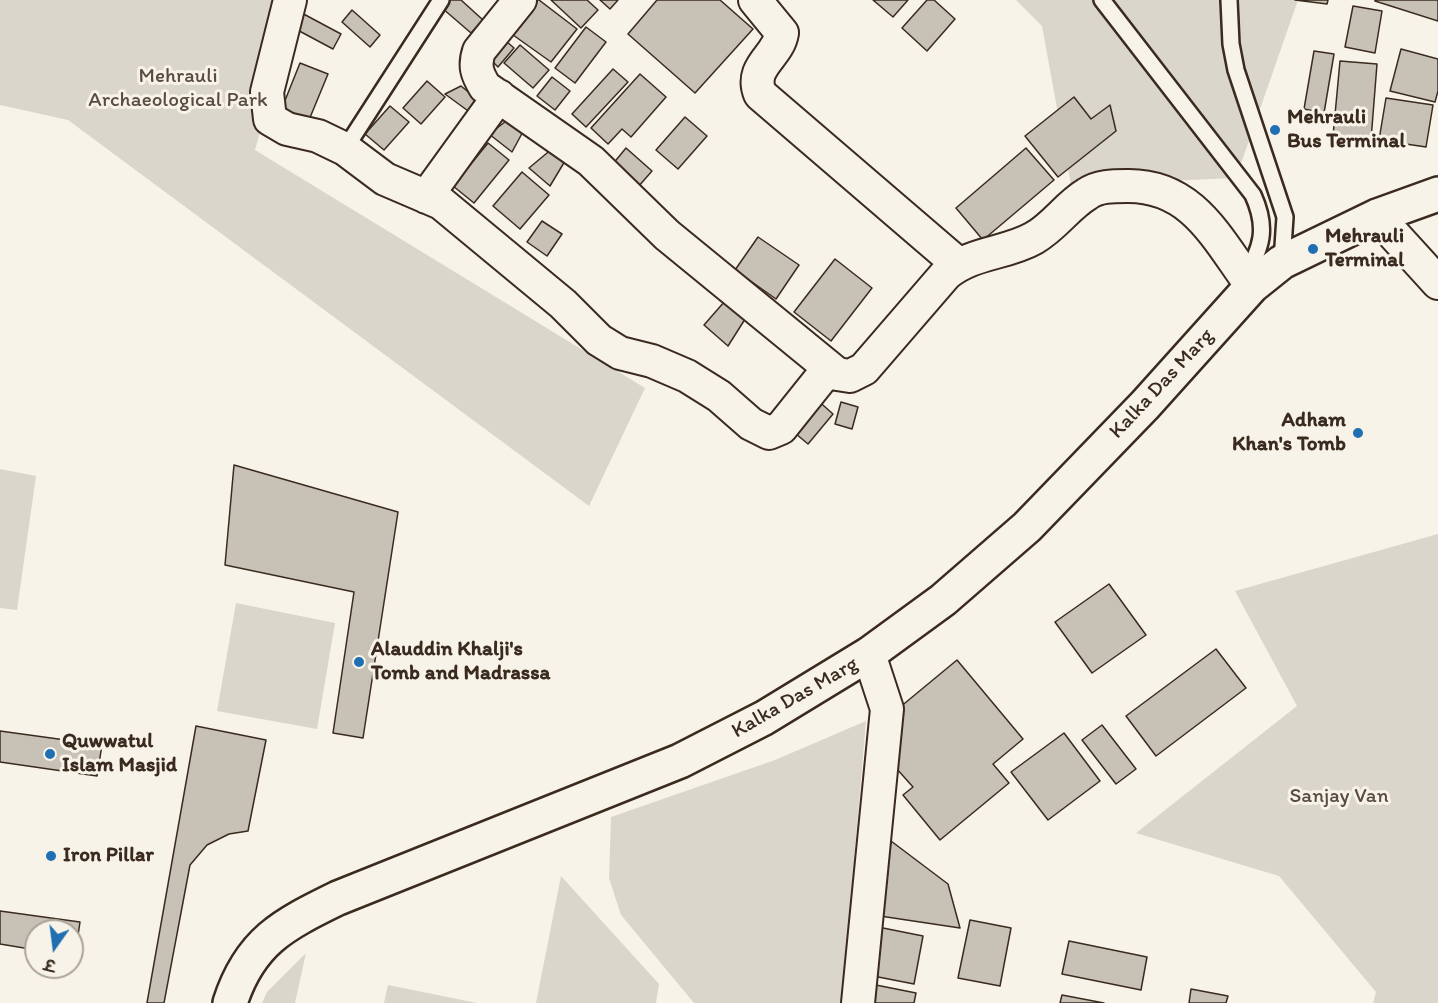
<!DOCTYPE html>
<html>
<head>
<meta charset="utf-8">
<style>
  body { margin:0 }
  #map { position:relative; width:1438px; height:1003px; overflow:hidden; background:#f7f3e8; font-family:Itim,"Playpen Sans Deva",sans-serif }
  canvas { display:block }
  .north { position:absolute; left:24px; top:919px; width:60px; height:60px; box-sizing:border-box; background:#f7f3e8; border:2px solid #aca397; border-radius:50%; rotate:194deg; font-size:16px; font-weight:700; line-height:24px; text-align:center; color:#3b2a1e }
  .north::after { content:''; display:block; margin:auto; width:21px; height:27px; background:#1f6fb2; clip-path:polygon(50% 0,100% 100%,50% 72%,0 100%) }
</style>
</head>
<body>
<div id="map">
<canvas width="1438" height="1003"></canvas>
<div class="north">उ</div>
</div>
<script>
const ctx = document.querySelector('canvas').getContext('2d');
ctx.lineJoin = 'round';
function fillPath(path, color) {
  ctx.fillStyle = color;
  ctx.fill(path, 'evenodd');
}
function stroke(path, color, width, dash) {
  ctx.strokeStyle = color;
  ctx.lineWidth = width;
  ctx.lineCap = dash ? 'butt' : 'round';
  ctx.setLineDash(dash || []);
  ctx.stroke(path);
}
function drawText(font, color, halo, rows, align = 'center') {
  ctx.font = font + ' Itim,sans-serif';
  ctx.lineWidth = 6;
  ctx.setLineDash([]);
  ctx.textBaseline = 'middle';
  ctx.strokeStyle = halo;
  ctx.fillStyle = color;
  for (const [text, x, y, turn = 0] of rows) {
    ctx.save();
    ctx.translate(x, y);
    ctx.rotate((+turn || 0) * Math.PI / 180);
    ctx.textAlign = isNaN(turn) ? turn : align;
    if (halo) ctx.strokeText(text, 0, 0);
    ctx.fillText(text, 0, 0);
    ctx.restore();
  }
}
const green = new Path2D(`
  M 0,0 L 297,0 L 255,150 L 645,388 L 589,506 L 68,120 L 0,105 Z
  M 1016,0 L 1298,0 L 1236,178 L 1071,185 L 1042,26 Z
  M 0,469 L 36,476 L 17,610 L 0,608 Z
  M 1438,534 L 1438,1003 L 1373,1003 L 1376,992 L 1279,876 L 1136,833 L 1297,706 L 1235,591 Z
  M 236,603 L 335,623 L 317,729 L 217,711 Z
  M 866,721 L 842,1003 L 694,1003 L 621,915 L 609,878 L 611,817 L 775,760 Z
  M 561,876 L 659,984 L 656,1003 L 536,1003 Z
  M 306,953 L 295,1003 L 262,1003 L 267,992 Z
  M 388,985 L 477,1003 L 384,1003 Z`);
const building = new Path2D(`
  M 449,0 L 461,0 L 483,20 L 471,33 L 442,8 Z
  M 530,0 L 539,0 L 577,29 L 551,62 L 506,30 Z
  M 551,0 L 587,0 L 598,10 L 581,28 Z
  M 600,0 L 618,0 L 610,9 Z
  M 657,0 L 720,0 L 753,29 L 695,93 L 628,34 Z
  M 873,0 L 908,0 L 893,17 Z
  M 927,0 L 934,0 L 955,19 L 927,51 L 902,28 Z
  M 1295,0 L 1328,0 L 1327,4 Z
  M 1375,0 L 1438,0 L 1438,21 L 1375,1 Z
  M 1353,6 L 1382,11 L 1375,53 L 1345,47 Z
  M 352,10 L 380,35 L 370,47 L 342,22 Z
  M 298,11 L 341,34 L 333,49 L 290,26 Z
  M 586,27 L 606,42 L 575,83 L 555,68 Z
  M 498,34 L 514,48 L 498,67 L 483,52 Z
  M 520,45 L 549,70 L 533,88 L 504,63 Z
  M 1401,49 L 1438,59 L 1438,91 L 1435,102 L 1390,91 Z
  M 1314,51 L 1334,54 L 1324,113 L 1304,109 Z
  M 1340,61 L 1377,64 L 1371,140 L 1333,136 Z
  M 300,63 L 328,74 L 309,120 L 282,108 Z
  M 613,69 L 628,82 L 586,127 L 572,114 Z
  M 640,74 L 666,97 L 631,137 L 622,129 L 608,144 L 591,128 Z
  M 552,77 L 570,91 L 555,110 L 537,96 Z
  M 427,81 L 445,97 L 421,124 L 403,108 Z
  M 461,86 L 482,103 L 475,116 L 445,94 Z
  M 1074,97 L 1091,119 L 1110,105 L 1116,131 L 1058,177 L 1025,136 Z
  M 1386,98 L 1433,105 L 1426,147 L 1379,140 Z
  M 390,106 L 409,122 L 384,150 L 365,134 Z
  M 513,116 L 526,126 L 512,152 L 489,134 Z
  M 685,117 L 707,136 L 678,169 L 656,150 Z
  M 488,143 L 509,160 L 474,203 L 453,186 Z
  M 553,148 L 568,156 L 550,186 L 529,168 Z
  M 626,148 L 652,171 L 638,187 L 612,165 Z
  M 1026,148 L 1054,180 L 983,240 L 956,208 Z
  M 522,172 L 549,195 L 520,229 L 493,206 Z
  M 542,221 L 562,234 L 547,256 L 527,242 Z
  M 758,237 L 799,265 L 776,299 L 735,270 Z
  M 835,259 L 872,288 L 831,341 L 794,312 Z
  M 725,301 L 747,316 L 728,346 L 704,325 Z
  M 815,398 L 833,414 L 808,444 L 789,428 Z
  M 841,402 L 858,407 L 852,429 L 835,424 Z
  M 234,465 L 398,512 L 363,738 L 333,733 L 354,592 L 225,565 Z
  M 1109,584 L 1146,635 L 1092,673 L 1055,622 Z
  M 1216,649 L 1246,688 L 1156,756 L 1126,716 Z
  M 957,660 L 1023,739 L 993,764 L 1009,783 L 940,840 L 903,795 L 913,787 L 896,768 L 899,708 Z
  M 1102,725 L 1136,769 L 1116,784 L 1082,740 Z
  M 196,726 L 266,740 L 248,831 L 229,834 L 207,845 L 190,865 L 164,1003 L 147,1003 Z
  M 0,731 L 102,745 L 97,776 L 0,762 Z
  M 1064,733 L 1100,781 L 1048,820 L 1011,772 Z
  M 891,841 L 948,884 L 960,928 L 880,916 Z
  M 0,911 L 80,922 L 75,955 L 72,955 L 72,931 L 36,931 L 36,950 L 0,944 Z
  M 970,920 L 1011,928 L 1000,986 L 958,978 Z
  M 878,927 L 923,936 L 914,984 L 868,975 Z
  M 1069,941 L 1147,957 L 1141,990 L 1062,974 Z
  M 876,985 L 916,993 L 914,1003 L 872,1003 Z
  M 1191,989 L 1228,996 L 1226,1003 L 1189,1003 Z
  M 1062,995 L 1104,1003 L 1060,1003 Z`);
const service = new Path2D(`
  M 1102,0 L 1253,195 C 1268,228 1262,247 1245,277
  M 1229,0 L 1231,44 L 1236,70 L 1285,217 L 1282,261
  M 345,149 L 441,0`);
const minor = new Path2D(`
  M 290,0 L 267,92 L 270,119 L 287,129 L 318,136 L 345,149 L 385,179 L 441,203 L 563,304 L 599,340 L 620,353 L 652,361 L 687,376 L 719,396 L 751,424 L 769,433 L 781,428 L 829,368
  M 520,0 L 479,51 C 474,66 477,74 485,87 L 591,161 L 667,235 L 837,374 L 850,376 L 864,369 L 946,274 C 972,252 1006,254 1034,238 C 1055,226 1067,206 1087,194 C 1098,186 1113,186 1127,186 C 1193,185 1217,239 1252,286
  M 755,0 L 782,33 C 778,57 749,66 760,94 L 958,264
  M 426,197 L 499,96
  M 1377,216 L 1438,283
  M 858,1003 L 887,709 L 869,654`);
const tertiary = new Path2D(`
  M 230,1003 C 250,941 283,925 338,898 L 680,761 L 764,718 L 869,654 L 943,600 L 1027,527 L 1145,405 L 1252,286 L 1282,262 L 1377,216 L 1438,194`);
const markers = [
  [1275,130,6,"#1f6fb2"],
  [1313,249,6,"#1f6fb2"],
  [1358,433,6,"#1f6fb2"],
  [359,662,6,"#1f6fb2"],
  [50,754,6,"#1f6fb2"],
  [51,856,6,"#1f6fb2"]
];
const parkNames = [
  ["Mehrauli",178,77],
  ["Archaeological Park",178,101],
  ["Sanjay Van",1339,797]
];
const poiNames = [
  ["Mehrauli",1287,118],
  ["Bus Terminal",1287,142],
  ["Mehrauli",1325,237],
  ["Terminal",1325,261],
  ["Adham",1346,421,"right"],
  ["Khan's Tomb",1346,445,"right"],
  ["Alauddin Khalji's",371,650],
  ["Tomb and Madrassa",371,674],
  ["Quwwatul",62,742],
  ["Islam Masjid",62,766],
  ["Iron Pillar",63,856]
];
const streetNames = [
  ["Kalka Das Marg",1162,384,-47],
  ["Kalka Das Marg",795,698,-30]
];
fillPath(green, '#dbd6cb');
fillPath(building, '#c8c1b6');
stroke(building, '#3b2a1e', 1.5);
stroke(service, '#3b2a1e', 20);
stroke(minor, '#3b2a1e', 36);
stroke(tertiary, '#3b2a1e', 38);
stroke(service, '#f7f3e8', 15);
stroke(minor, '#f7f3e8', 32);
stroke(tertiary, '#f7f3e8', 33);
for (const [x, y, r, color] of markers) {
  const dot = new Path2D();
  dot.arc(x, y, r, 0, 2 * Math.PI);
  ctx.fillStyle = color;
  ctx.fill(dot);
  stroke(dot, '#f7f3e8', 2);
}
drawText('21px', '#5b4c41', '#f7f3e8', parkNames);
drawText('bold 21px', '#3b2a1e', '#f7f3e8', poiNames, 'left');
drawText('21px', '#3b2a1e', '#f7f3e8', streetNames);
</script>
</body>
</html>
